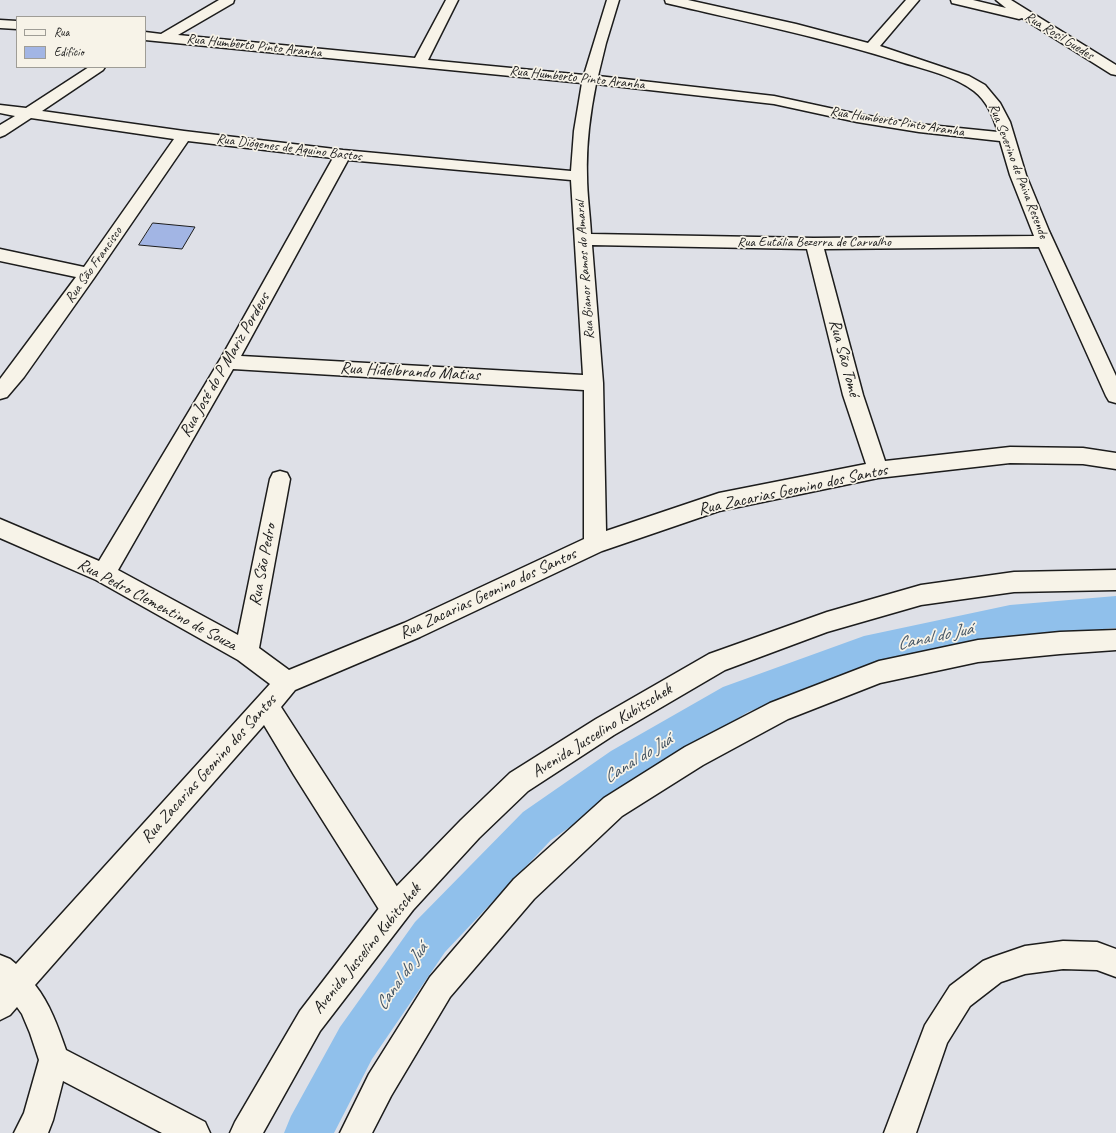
<!DOCTYPE html>
<html>
<head>
<meta charset="utf-8">
<style>
  body { margin:0 }
  #map { position:relative; width:1116px; height:1133px; overflow:hidden; background:#dee0e7; font-family:Caveat,sans-serif }
  canvas { display:block }
  .legend { position:absolute; left:16px; top:16px; width:130px; height:52px; box-sizing:border-box; background:#f7f3e8; border:1px solid #9f9d96; margin:0; padding:5px 7px; list-style:none; font-size:12px; color:#1c1c1c }
  .legend li { display:flex; align-items:center; gap:8px; height:20px }
  .legend b { width:20px; border:1px solid #9f9d96 }
</style>
</head>
<body>
<div id="map">
<canvas width="1116" height="1133"></canvas>
<ul class="legend">
<li><b style="height:5px;background:#f7f3e8"></b>Rua</li>
<li><b style="height:11px;background:#a2b5e4"></b>Edifício</li>
</ul>
</div>
<script>
const ctx = document.querySelector('canvas').getContext('2d');
ctx.lineJoin = 'round';
function fillPath(path, color) {
  ctx.fillStyle = color;
  ctx.fill(path, 'evenodd');
}
function stroke(path, color, width, dash) {
  ctx.strokeStyle = color;
  ctx.lineWidth = width;
  ctx.lineCap = dash ? 'butt' : 'round';
  ctx.setLineDash(dash || []);
  ctx.stroke(path);
}
function drawText(font, color, halo, rows, align = 'center') {
  ctx.font = font + ' Caveat,sans-serif';
  ctx.lineWidth = 3.5;
  ctx.setLineDash([]);
  ctx.textBaseline = 'middle';
  ctx.strokeStyle = halo;
  ctx.fillStyle = color;
  for (const [text, x, y, turn = 0] of rows) {
    ctx.save();
    ctx.translate(x, y);
    ctx.rotate((+turn || 0) * Math.PI / 180);
    ctx.textAlign = isNaN(turn) ? turn : align;
    if (halo) ctx.strokeText(text, 0, 0);
    ctx.fillText(text, 0, 0);
    ctx.restore();
  }
}
const canal = new Path2D(`
  M 1116,596 L 1116,628 L 1010,637 L 864,668 L 748,712 L 639,779 L 551,840 L 445,952 L 372,1059 L 334,1133 L 284,1133 L 291,1116 L 340,1027 L 415,922 L 523,812 L 611,751 L 723,687 L 864,636 L 1010,605 Z`);
const building = new Path2D(`
  M 153,223 L 195,227 L 182,249 L 139,245 Z`);
const street = new Path2D(`
  M 219,0 L 234,0 L 233,3 L 178,35 L 415,58 L 446,0 L 458,0 L 428,60 L 584,75 L 607,0 L 619,0 L 606,43 L 598,76 L 774,96 L 857,114 L 919,124 L 998,132 C 993,116 987,101 974,91 C 954,76 927,70 904,63 C 826,38 746,22 666,3 L 665,0 L 688,0 L 796,24 L 868,43 L 906,0 L 919,0 L 880,46 L 969,76 L 985,85 L 1000,103 L 1010,122 L 1026,175 L 1049,231 L 1116,376 L 1116,403 L 1109,401 L 1106,396 L 1039,247 L 824,249 L 863,395 L 885,461 L 1010,447 L 1083,448 L 1116,453 L 1116,469 L 1083,464 L 1010,463 L 878,478 L 719,511 L 602,551 L 420,637 L 295,690 L 281,707 L 405,899 L 409,909 L 405,919 L 395,923 L 385,919 L 294,775 L 264,725 L 35,985 C 50,1004 58,1027 66,1050 L 205,1122 L 210,1133 L 162,1133 L 63,1081 L 53,1120 L 48,1133 L 14,1133 L 24,1113 L 39,1060 L 30,1033 L 22,1014 L 17,1007 L 10,1015 L 0,1020 L 0,955 L 10,959 L 16,964 L 270,684 L 238,660 L 96,580 L 0,538 L 0,519 L 99,561 L 221,358 L 333,158 L 188,141 L 94,278 L 24,377 L 7,397 L 0,399 L 0,379 L 76,277 L 0,261 L 0,249 L 84,267 L 174,139 L 31,118 L 5,135 L 0,137 L 0,125 L 15,116 L 0,113 L 0,105 L 26,108 L 89,67 L 105,67 L 103,70 L 42,111 L 184,131 L 343,150 L 571,171 L 574,131 L 582,83 L 145,40 L 145,32 L 161,34 ZM 596,84 L 774,104 L 857,122 L 919,132 L 1000,141 L 1010,175 L 1034,236 L 814,238 L 591,234 C 590,214 587,195 587,176 C 586,145 590,114 596,84 ZM 348,160 L 571,180 L 583,375 L 241,356 ZM 592,245 L 807,249 L 843,395 L 866,464 L 719,493 L 606,531 L 603,383 ZM 233,369 L 584,390 L 584,539 L 404,623 L 289,670 L 259,648 L 290,479 L 287,473 L 280,471 L 273,473 L 270,479 L 238,635 L 118,570 Z
  M 951,0 L 973,0 L 1006,8 L 996,0 L 1011,0 L 1116,65 L 1116,75 L 1111,74 L 1022,18 L 1019,19 L 952,3 Z
  M 0,20 L 17,21 L 17,29 L 0,28 Z
  M 1063,941 L 1097,942 L 1116,949 L 1116,977 L 1097,970 L 1063,969 L 1025,974 L 1001,982 L 970,1006 L 947,1043 L 916,1133 L 884,1133 L 925,1025 L 950,986 L 983,961 L 993,957 L 1025,946 Z`);
const secondary = new Path2D(`
  M 1116,570 L 1116,590 L 1014,592 L 921,605 L 827,632 L 725,670 L 614,735 L 528,791 L 479,838 L 413,910 L 320,1031 L 263,1133 L 230,1133 L 235,1122 L 300,1011 L 393,890 L 461,820 L 510,773 L 596,719 L 709,654 L 827,612 L 921,585 L 1014,572 Z
  M 1116,630 L 1116,650 L 1060,654 L 978,662 L 880,683 L 788,719 L 703,765 L 622,816 L 534,899 L 450,997 L 391,1096 L 372,1133 L 340,1133 L 369,1074 L 430,977 L 514,879 L 604,798 L 685,747 L 770,703 L 879,661 L 978,640 L 1060,632 Z`);
const farStreetnames = [
  ["Rua Rosil Guedes",1059,36,32],
  ["Rua Humberto Pinto Aranha",254,46,6],
  ["Rua Humberto Pinto Aranha",577,78,6],
  ["Rua Humberto Pinto Aranha",897,122,9],
  ["Rua Diógenes de Aquino Bastos",289,148,7],
  ["Rua Severino de Paiva Resende",1018,171,69],
  ["Rua Eutália Bezerra de Carvalho",814,242],
  ["Rua São Francisco",94,265,-55],
  ["Rua Bianor Ramos do Amaral",585,270,-94]
];
const streetNames = [
  ["Rua São Tomé",844,358,75],
  ["Rua José do P Mariz Pordeus",225,365,-60],
  ["Rua Hidelbrando Matias",410,372,3],
  ["Rua Zacarias Geonino dos Santos",793,490,-12],
  ["Rua São Pedro",263,565,-79],
  ["Rua Zacarias Geonino dos Santos",488,594,-25],
  ["Rua Pedro Clementino de Souza",157,605,28],
  ["Avenida Juscelino Kubitschek",602,731,-32],
  ["Rua Zacarias Geonino dos Santos",209,769,-48],
  ["Avenida Juscelino Kubitschek",367,949,-51]
];
const waterNames = [
  ["Canal do Juá",935,637,-12],
  ["Canal do Juá",638,759,-32],
  ["Canal do Juá",402,977,-55]
];
fillPath(canal, '#90c0eb');
fillPath(building, '#a2b5e4');
stroke(building, '#1c1c1c', 1);
stroke(street, '#1c1c1c', 3);
stroke(secondary, '#1c1c1c', 3);
fillPath(street, '#f7f3e8');
fillPath(secondary, '#f7f3e8');
drawText('14px', '#1c1c1c', '#f7f3e8', farStreetnames);
drawText('17px', '#1c1c1c', '#f7f3e8', streetNames);
drawText('italic 18px', '#455564', '#f7f3e8', waterNames);
</script>
</body>
</html>
